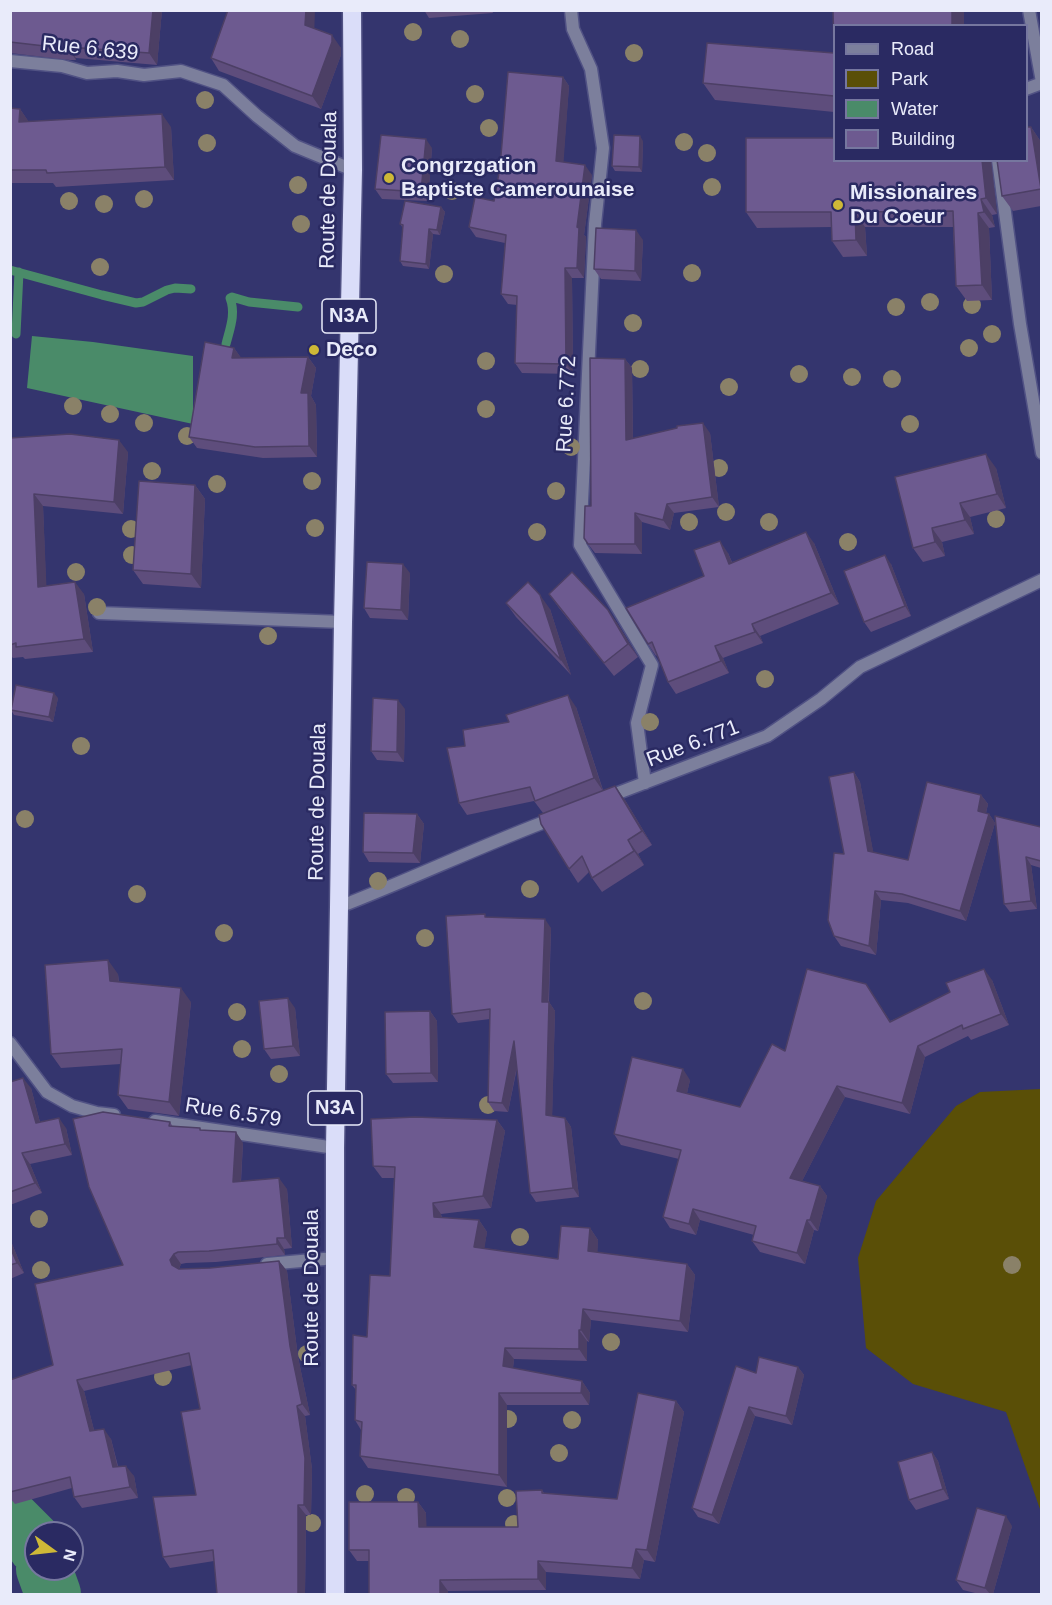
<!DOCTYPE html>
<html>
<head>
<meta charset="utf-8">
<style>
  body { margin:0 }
  #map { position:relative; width:1052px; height:1605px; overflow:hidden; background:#34356e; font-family:Helvetica,sans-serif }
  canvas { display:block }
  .frame { position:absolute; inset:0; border:12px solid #e9ebfa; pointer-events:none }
  .legend { position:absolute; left:833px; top:24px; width:195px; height:138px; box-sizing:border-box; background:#2a2a62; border:2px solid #76779f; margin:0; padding:8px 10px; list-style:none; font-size:18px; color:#e9ebfa }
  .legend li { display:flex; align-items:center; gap:12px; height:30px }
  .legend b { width:30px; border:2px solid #76779f }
  .north { position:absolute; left:24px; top:1521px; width:60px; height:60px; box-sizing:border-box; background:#2a2a62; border:2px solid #76779f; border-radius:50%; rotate:105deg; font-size:16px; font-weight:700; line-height:24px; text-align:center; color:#e9ebfa }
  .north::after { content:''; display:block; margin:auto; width:21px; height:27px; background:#ceb837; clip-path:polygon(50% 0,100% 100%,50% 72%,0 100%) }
</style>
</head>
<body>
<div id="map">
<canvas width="1052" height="1605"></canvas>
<div class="frame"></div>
<ul class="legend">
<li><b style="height:8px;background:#7c7f9c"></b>Road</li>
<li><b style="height:16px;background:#5a4f07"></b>Park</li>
<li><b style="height:16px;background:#4a8b69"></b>Water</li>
<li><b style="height:16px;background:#6d5a90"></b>Building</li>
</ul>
<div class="north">N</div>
</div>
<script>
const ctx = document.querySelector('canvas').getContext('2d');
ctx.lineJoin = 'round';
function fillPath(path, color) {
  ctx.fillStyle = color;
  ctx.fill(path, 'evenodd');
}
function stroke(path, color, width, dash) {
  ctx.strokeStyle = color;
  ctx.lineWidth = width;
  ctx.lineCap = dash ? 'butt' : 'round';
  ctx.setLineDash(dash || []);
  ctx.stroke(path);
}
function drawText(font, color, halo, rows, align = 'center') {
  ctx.font = font + ' Helvetica,sans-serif';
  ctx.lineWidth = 5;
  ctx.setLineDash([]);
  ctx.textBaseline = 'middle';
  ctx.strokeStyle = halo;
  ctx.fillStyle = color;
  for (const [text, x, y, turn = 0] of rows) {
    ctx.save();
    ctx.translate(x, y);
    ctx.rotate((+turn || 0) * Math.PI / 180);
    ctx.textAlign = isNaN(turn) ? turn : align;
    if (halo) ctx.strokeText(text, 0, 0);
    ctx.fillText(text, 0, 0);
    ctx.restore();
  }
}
const green = new Path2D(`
  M 1041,1089 L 1042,1089 L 1041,1512 L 1006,1412 L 913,1384 L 866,1348 L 858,1258 L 876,1201 L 956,1106 L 980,1092 Z`);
const water = new Path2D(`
  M 32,336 L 93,342 L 193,356 L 193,424 L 27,388 Z`);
const stream = new Path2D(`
  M 10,270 L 102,295 L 136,303 L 143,302 L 167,290 L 175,288 L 191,289
  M 232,297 L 249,302 L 298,307
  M 16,334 L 19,272
  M 226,344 C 230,328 236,314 230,298`);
const river = new Path2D(`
  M 10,1517 L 34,1541 L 36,1547
  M 44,1569 L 53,1594`);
const street = new Path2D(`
  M 571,10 L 573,29 L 591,69 L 603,148 L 595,224 L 580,545 L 652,665 L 637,723 L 645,783
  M 1029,10 L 1042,82
  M 10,61 L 62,66 L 87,73 L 117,71 L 144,75 L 181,71 L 223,85 L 257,116 L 295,146 L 353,170
  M 1026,89 L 1042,83
  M 998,160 L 1020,324 L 1042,453
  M 99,613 L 343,622
  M 605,798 L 767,736 L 821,699 L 860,667 L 1042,580
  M 339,907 C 412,879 482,845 555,818
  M 10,1043 L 47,1092 L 72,1106 L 97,1113 L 114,1115
  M 155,1121 L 335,1148
  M 267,1264 L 335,1258`);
const highway = new Path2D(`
  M 335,1594 L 335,1148 L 339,907 L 343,622 L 353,170 L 352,10`);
const trees = [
  [413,32],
  [460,39],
  [634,53],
  [475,94],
  [205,100],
  [489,128],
  [684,142],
  [207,143],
  [707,153],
  [298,185],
  [712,187],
  [452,191],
  [144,199],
  [69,201],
  [104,204],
  [301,224],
  [100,267],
  [692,273],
  [444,274],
  [930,302],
  [972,305],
  [896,307],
  [633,323],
  [992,334],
  [969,348],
  [486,361],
  [640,369],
  [799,374],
  [852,377],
  [892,379],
  [729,387],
  [73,406],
  [486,409],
  [110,414],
  [144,423],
  [910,424],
  [187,436],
  [571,447],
  [719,468],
  [152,471],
  [312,481],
  [217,484],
  [556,491],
  [726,512],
  [996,519],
  [689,522],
  [769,522],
  [315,528],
  [131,529],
  [537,532],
  [848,542],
  [132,555],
  [76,572],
  [97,607],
  [268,636],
  [765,679],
  [650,722],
  [81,746],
  [25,819],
  [378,881],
  [530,889],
  [137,894],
  [224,933],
  [425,938],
  [643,1001],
  [237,1012],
  [242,1049],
  [279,1074],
  [488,1105],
  [39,1219],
  [520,1237],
  [1012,1265],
  [41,1270],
  [611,1342],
  [307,1354],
  [163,1377],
  [508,1419],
  [572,1420],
  [559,1453],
  [365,1494],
  [406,1497],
  [507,1498],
  [312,1523],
  [514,1524]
];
const wall = new Path2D(`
  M 10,10 L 162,10 L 157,65 L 76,58 L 76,60 L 70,60 L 10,53 Z
  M 424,10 L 492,10 L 493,13 L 429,18 Z
  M 833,10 L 964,10 L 964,26 L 834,26 L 834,112 L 715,100 L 703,83 L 834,53 Z
  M 315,29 L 341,48 L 341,55 L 321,109 L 219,71 L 211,58 Z
  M 563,77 L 569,86 L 563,162 L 592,175 L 584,235 L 586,237 L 584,278 L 572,278 L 573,374 L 522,373 L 515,363 L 517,305 L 508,304 L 501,294 L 505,243 L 476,237 L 469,227 L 494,201 Z
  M 10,108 L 20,109 L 28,121 L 171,127 L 174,180 L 56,187 L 53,183 L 10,183 Z
  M 1031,127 L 1041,142 L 1041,206 L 1013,211 L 1002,196 Z
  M 643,141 L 642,172 L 615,171 L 612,166 Z
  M 432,148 L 428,201 L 382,199 L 375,189 Z
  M 991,160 L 997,214 L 992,215 L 995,227 L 989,228 L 992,300 L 967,301 L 956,286 L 953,227 L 865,227 L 867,256 L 843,257 L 832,241 L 832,227 L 757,228 L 746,212 Z
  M 441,207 L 445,212 L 440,235 L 433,234 L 429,269 L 403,266 L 400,261 L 403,228 L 400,224 Z
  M 643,240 L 641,281 L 601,279 L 594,269 Z
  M 234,348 L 241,358 L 308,357 L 316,368 L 311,396 L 316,405 L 317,457 L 263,458 L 197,448 L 189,437 Z
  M 625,359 L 632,368 L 633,439 L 710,433 L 719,507 L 674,513 L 670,530 L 642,522 L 642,554 L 595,553 L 588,544 L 591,506 Z
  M 10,438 L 128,452 L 123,514 L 43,506 L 46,585 L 84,594 L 93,652 L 25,659 L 23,657 L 13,658 L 10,655 Z
  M 996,468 L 1006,508 L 970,517 L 974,534 L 942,542 L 945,556 L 923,562 L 913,548 L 895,477 Z
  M 195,485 L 205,499 L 201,588 L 143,584 L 133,570 Z
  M 814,543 L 839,604 L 760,636 L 763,643 L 723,658 L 729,673 L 676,694 L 668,682 L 657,655 L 656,656 L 648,644 L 704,576 L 728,553 L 732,562 Z
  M 891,564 L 911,616 L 871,632 L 864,622 Z
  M 410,573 L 408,620 L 370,618 L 364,608 Z
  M 549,594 L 608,610 L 617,623 L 638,657 L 614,676 L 559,608 Z
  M 506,603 L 550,609 L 571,675 L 516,617 Z
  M 58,698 L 53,722 L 14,715 L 11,710 Z
  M 576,707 L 603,790 L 625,800 L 652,845 L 638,854 L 644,865 L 602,892 L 592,878 L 589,872 L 578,883 L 569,869 L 543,813 L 534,801 L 467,815 L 459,803 L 509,722 Z
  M 405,709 L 404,762 L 377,760 L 371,751 Z
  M 854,772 L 860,782 L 873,852 L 908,860 L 981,795 L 988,804 L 986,813 L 989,814 L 995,823 L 966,921 L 908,903 L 881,900 L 876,955 L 841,946 L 834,936 Z
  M 417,814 L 424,824 L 420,863 L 369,862 L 363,852 Z
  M 995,816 L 1041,827 L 1041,868 L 1031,865 L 1037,909 L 1010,912 L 1004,904 Z
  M 488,917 L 551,928 L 549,1002 L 555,1011 L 552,1116 L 565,1118 L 571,1127 L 579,1197 L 536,1202 L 530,1193 L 517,1068 L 508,1112 L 494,1111 L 488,1102 L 490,1019 L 458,1023 L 452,1014 Z
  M 118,974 L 119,982 L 191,1002 L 179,1116 L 128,1109 L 118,1095 L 121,1064 L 61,1068 L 51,1054 Z
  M 992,980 L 1009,1025 L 971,1040 L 968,1036 L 925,1057 L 910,1114 L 845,1097 L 802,1181 L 820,1186 L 827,1196 L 818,1231 L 814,1230 L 805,1264 L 760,1252 L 752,1241 L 754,1235 L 700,1220 L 696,1235 L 670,1228 L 663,1217 L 679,1159 L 621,1145 L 614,1134 L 690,1080 L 687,1093 L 740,1107 L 785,1051 L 866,984 L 890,1021 Z
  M 295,1008 L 300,1056 L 271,1059 L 264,1049 Z
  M 430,1011 L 437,1021 L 438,1082 L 393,1083 L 386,1074 Z
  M 10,1082 L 31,1088 L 40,1122 L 66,1128 L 72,1155 L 30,1164 L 42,1193 L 10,1205 Z
  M 497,1120 L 505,1131 L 491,1208 L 441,1214 L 442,1218 L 479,1220 L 487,1232 L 484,1248 L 558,1259 L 590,1228 L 598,1240 L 597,1253 L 687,1264 L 695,1275 L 688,1332 L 591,1320 L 589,1342 L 587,1341 L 587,1361 L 514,1359 L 513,1368 L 582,1381 L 590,1393 L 589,1405 L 507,1405 L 507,1487 L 368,1468 L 360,1456 L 361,1430 L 355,1420 L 356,1390 L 352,1385 L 367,1337 L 390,1276 L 394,1178 L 382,1178 L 373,1166 Z
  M 170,1122 L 173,1127 L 202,1130 L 243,1143 L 241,1182 L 287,1189 L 292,1248 L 284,1249 L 285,1255 L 216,1262 L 186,1263 L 181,1264 L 179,1269 L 210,1268 L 279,1261 L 287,1271 L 298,1357 L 310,1415 L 305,1416 L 312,1469 L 311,1515 L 306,1515 L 305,1594 L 217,1594 L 214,1561 L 170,1568 L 163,1557 L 196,1495 L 200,1409 L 192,1365 L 84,1391 L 94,1430 L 111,1439 L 118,1466 L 134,1476 L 138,1498 L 82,1508 L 74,1497 L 72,1488 L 15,1504 L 10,1498 L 10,1377 L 11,1380 L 53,1365 L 123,1265 Z
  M 10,1239 L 24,1273 L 10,1279 Z
  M 798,1367 L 804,1375 L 792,1425 L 755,1416 L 719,1524 L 698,1517 L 692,1508 L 756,1373 Z
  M 676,1401 L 684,1412 L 655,1562 L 644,1560 L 640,1579 L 546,1572 L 546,1590 L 448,1591 L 448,1594 L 369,1594 L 369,1561 L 357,1561 L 349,1550 L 418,1502 L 426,1513 L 426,1527 L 518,1527 L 542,1490 L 544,1493 L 617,1499 Z
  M 932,1452 L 938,1461 L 949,1499 L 916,1510 L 909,1500 Z
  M 1012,1526 L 993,1594 L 979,1594 L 963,1590 L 956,1580 Z`);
const shadedWall = new Path2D(`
  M 153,10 L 162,10 L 157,65 L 149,53 Z
  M 306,10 L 315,10 L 314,38 L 305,25 Z
  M 952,10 L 964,10 L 964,26 L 952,26 Z
  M 332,35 L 341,48 L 341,55 L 321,109 L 312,96 Z
  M 68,47 L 76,58 L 76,60 L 68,48 Z
  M 563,77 L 569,86 L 563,170 L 556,161 Z
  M 20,109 L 29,122 L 19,122 Z
  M 162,114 L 171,127 L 174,180 L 165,167 Z
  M 1031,127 L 1041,142 L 1041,189 Z
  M 640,136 L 643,141 L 642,172 L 639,167 Z
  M 426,139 L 432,148 L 428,201 L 421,192 Z
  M 982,160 L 991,160 L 997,214 L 986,198 Z
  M 585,165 L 592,175 L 584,235 L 586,237 L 584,278 L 577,268 L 577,227 Z
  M 981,199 L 992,215 L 995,227 L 984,212 Z
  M 441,207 L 445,212 L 440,235 L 437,230 Z
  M 855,212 L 865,227 L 867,256 L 856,240 Z
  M 978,213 L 989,228 L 992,300 L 982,285 Z
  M 429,229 L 433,234 L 429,269 L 426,264 Z
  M 636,230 L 643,240 L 641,281 L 635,271 Z
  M 565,268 L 572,278 L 573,374 L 566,364 Z
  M 234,348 L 242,359 L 232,358 Z
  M 308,357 L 316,368 L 311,396 L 316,405 L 317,457 L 309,446 L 301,393 Z
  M 625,359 L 632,368 L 633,450 L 626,440 Z
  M 703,423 L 710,433 L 719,507 L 712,497 Z
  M 119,440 L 128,452 L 123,514 L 114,502 Z
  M 986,454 L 996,468 L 1006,508 L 997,494 Z
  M 195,485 L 205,499 L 201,588 L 191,574 Z
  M 34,494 L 43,506 L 47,599 L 38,587 Z
  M 960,503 L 970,517 L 974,534 L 965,520 Z
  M 667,504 L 674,513 L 670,530 L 663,520 Z
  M 635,513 L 642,522 L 642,554 L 635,544 Z
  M 932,528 L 942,542 L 945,556 L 935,542 Z
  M 806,532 L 814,543 L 839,604 L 831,593 Z
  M 720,541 L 728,553 L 737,575 L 729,564 Z
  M 885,555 L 891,564 L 911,616 L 905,606 Z
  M 403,564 L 410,573 L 408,620 L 401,610 Z
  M 75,582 L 84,594 L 93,652 L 84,639 Z
  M 540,595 L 550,609 L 571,675 L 561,660 Z
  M 608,610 L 617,623 L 638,657 L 628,644 Z
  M 752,624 L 760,636 L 763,643 L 755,632 Z
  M 715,646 L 723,658 L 729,673 L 721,661 Z
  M 54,693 L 58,698 L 53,722 L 49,717 Z
  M 568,695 L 576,707 L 603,791 L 594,778 Z
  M 398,700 L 405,709 L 404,762 L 397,752 Z
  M 854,772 L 860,782 L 875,861 L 868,851 Z
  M 615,786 L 625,800 L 652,845 L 642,831 Z
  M 981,795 L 988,804 L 984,821 L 978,811 Z
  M 417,814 L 424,824 L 420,863 L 413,853 Z
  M 989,814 L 995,823 L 966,921 L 960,911 Z
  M 628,840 L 638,854 L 644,865 L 634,851 Z
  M 1026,857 L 1031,865 L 1037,909 L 1031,901 Z
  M 875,891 L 881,900 L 876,955 L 869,946 Z
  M 545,919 L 551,928 L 548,1011 L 542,1002 Z
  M 108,960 L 118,974 L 120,995 L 110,981 Z
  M 984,969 L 992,980 L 1009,1025 L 1001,1014 Z
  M 181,988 L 191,1002 L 179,1116 L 169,1102 Z
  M 288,998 L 295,1008 L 300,1056 L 293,1046 Z
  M 549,1002 L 555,1011 L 552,1124 L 546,1115 Z
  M 430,1011 L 437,1021 L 438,1082 L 431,1073 Z
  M 514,1041 L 520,1050 L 508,1112 L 502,1103 Z
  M 918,1046 L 925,1057 L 910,1114 L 902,1103 Z
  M 683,1069 L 690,1080 L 685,1102 L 677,1091 Z
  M 23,1078 L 31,1088 L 43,1134 L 36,1123 Z
  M 837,1086 L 845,1097 L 798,1189 L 790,1178 Z
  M 59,1118 L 66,1128 L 72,1155 L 65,1144 Z
  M 565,1118 L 571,1127 L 579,1197 L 573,1188 Z
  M 497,1120 L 505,1131 L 491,1208 L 483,1196 Z
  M 236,1132 L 243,1143 L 240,1193 L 233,1182 Z
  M 22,1153 L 30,1164 L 42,1193 L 35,1183 Z
  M 279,1178 L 287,1189 L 292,1248 L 285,1238 Z
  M 820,1186 L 827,1196 L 818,1231 L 810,1220 Z
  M 433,1203 L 441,1214 L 442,1229 L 434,1217 Z
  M 693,1209 L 700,1220 L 696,1235 L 689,1224 Z
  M 479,1220 L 487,1232 L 483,1258 L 474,1247 Z
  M 807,1220 L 814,1230 L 805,1264 L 797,1253 Z
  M 590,1228 L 598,1240 L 597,1263 L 588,1251 Z
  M 277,1238 L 284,1249 L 285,1255 L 277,1244 Z
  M 10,1239 L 24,1273 L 17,1263 L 10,1247 Z
  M 174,1254 L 181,1264 L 178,1271 L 172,1265 L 170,1260 Z
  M 279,1261 L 287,1271 L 298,1357 L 310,1415 L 302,1404 L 290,1346 Z
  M 687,1264 L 695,1275 L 688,1332 L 680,1321 Z
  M 583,1309 L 591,1320 L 589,1342 L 581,1330 Z
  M 579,1330 L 587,1341 L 587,1361 L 579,1349 Z
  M 505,1348 L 514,1359 L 512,1377 L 503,1366 Z
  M 798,1367 L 804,1375 L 792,1425 L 786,1416 Z
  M 77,1380 L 84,1391 L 97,1442 L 90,1431 Z
  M 582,1381 L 590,1393 L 589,1405 L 581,1393 Z
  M 499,1393 L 507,1405 L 507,1487 L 499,1475 Z
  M 676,1401 L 684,1412 L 655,1562 L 647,1550 Z
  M 297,1406 L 305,1416 L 312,1469 L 311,1515 L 304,1505 Z
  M 749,1407 L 755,1416 L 719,1524 L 712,1515 Z
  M 104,1429 L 111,1439 L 120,1477 L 113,1467 Z
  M 932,1452 L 938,1461 L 949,1499 L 943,1489 Z
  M 126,1466 L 134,1476 L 138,1498 L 130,1487 Z
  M 418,1502 L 426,1513 L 427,1538 L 419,1527 Z
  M 298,1505 L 306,1515 L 305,1594 L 298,1594 Z
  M 1006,1516 L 1012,1526 L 993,1594 L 990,1594 L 985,1588 Z
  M 636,1549 L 644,1560 L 640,1579 L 632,1568 Z
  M 538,1561 L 546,1572 L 546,1590 L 538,1579 Z
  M 440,1580 L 448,1591 L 448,1594 L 440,1594 Z`);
const building = new Path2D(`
  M 10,10 L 153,10 L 149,53 L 68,47 L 68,48 L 62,48 L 10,42 Z
  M 228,10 L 306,10 L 305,25 L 332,35 L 332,42 L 312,96 L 211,58 Z
  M 833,10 L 952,10 L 952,26 L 834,26 L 834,96 L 703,83 L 707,43 L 834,53 Z
  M 508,72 L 563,77 L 556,161 L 585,165 L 577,227 L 579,228 L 577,268 L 565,268 L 566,364 L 515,363 L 517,296 L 501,294 L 506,235 L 469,227 L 475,197 L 494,201 L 500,167 Z
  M 10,108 L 20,109 L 19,122 L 162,114 L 165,167 L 47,173 L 46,170 L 10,170 Z
  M 1026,127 L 1031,127 L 1041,189 L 1002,196 L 997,160 L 1026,160 Z
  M 381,135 L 426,139 L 421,192 L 375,189 Z
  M 614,135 L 640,136 L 639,167 L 612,166 Z
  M 746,138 L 834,138 L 834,160 L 982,160 L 986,198 L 981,199 L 984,212 L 978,213 L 982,285 L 956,286 L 953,211 L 855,212 L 856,240 L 832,241 L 831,212 L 746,212 Z
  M 405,201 L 441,207 L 437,230 L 429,229 L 426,264 L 400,261 L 403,225 L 400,224 Z
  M 596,228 L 636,230 L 635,271 L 594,269 Z
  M 205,342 L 234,348 L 232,358 L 308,357 L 301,393 L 308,393 L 309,446 L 255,447 L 189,437 Z
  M 590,358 L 625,359 L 626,440 L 677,428 L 677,426 L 703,423 L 712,497 L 667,504 L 663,520 L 635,513 L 635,544 L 588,544 L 584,538 L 585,506 L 591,506 Z
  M 70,434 L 119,440 L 114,502 L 34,494 L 38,587 L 75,582 L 84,639 L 16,647 L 16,643 L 10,645 L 10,438 Z
  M 986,454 L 997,494 L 960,503 L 965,520 L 932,528 L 935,542 L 913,548 L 895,477 Z
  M 139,481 L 195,485 L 191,574 L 133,570 Z
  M 806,532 L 831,593 L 752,624 L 755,632 L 715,646 L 721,661 L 668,682 L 652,642 L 648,644 L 626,608 L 704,576 L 694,550 L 720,541 L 729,564 Z
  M 885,555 L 905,606 L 864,622 L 844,571 Z
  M 367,562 L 403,564 L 401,610 L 364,608 Z
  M 572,572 L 608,610 L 628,644 L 604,663 L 549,594 Z
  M 528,582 L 540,595 L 561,660 L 506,603 Z
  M 16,685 L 54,693 L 49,717 L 11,710 Z
  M 568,695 L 594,778 L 535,801 L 530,787 L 459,803 L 447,748 L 465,746 L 463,730 L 509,722 L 506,715 Z
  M 373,698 L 398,700 L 397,752 L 371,751 Z
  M 854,772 L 868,851 L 908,860 L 927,782 L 981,795 L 978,811 L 989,814 L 960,911 L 902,894 L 875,891 L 869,946 L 834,936 L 828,920 L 834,853 L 844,854 L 829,777 Z
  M 615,786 L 642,831 L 628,840 L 634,851 L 592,878 L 582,856 L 569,869 L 541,824 L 539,815 Z
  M 364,813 L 417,814 L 413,853 L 363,852 Z
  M 995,816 L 1041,827 L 1041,861 L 1026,857 L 1031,901 L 1004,904 Z
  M 485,914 L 485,917 L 545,919 L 542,1002 L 549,1002 L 546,1115 L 565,1118 L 573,1188 L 530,1193 L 514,1041 L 502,1103 L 488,1102 L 490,1009 L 452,1014 L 446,916 Z
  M 108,960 L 110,981 L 181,988 L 169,1102 L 118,1095 L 122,1049 L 51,1054 L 45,965 Z
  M 807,969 L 866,984 L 890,1022 L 950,992 L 946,983 L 984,969 L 1001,1014 L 963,1029 L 962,1025 L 918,1046 L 902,1103 L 837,1086 L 790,1178 L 820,1186 L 810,1220 L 807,1220 L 797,1253 L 752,1241 L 756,1226 L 693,1209 L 689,1224 L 663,1217 L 681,1150 L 614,1134 L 632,1057 L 683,1069 L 677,1091 L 740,1107 L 772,1044 L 785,1051 Z
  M 288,998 L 293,1046 L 264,1049 L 259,1001 Z
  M 430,1011 L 431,1073 L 386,1074 L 385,1012 Z
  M 23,1078 L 36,1123 L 59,1118 L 65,1144 L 22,1153 L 35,1183 L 10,1192 L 10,1082 Z
  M 103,1112 L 170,1122 L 169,1126 L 200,1128 L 200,1130 L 236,1132 L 233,1182 L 279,1178 L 285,1238 L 277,1238 L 277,1244 L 209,1251 L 178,1252 L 174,1254 L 170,1260 L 172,1265 L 179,1269 L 210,1268 L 279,1261 L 290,1346 L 302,1404 L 297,1406 L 305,1458 L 304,1505 L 298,1505 L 298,1594 L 217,1594 L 213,1550 L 163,1557 L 153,1497 L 196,1495 L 181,1412 L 200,1409 L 189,1353 L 77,1380 L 90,1431 L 104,1429 L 113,1467 L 126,1466 L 130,1487 L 74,1497 L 70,1477 L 10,1492 L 10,1380 L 53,1365 L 35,1284 L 123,1265 L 89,1187 L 73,1119 Z
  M 415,1117 L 497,1120 L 483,1196 L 433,1203 L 434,1217 L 479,1220 L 474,1247 L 558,1259 L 561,1226 L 590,1228 L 588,1251 L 687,1264 L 680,1321 L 583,1309 L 581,1330 L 579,1330 L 579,1349 L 505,1348 L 503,1366 L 582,1381 L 581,1393 L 499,1393 L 499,1475 L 360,1456 L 362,1422 L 355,1420 L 356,1385 L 352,1385 L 353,1335 L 367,1337 L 370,1275 L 390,1276 L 395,1167 L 373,1166 L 371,1119 Z
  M 10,1247 L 17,1263 L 10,1265 Z
  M 759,1357 L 798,1367 L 786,1416 L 749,1407 L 712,1515 L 692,1508 L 736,1366 L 756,1373 Z
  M 638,1393 L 676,1401 L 647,1550 L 636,1549 L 632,1568 L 538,1561 L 538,1579 L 440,1580 L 440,1594 L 369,1594 L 369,1550 L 349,1550 L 349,1502 L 418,1502 L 419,1527 L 518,1527 L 516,1491 L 542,1490 L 542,1493 L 617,1499 Z
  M 932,1452 L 943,1489 L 909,1500 L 898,1462 Z
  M 977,1508 L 1006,1516 L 985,1588 L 956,1580 Z`);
const markers = [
  [389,178,6,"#ceb837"],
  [838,205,6,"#ceb837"],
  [314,350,6,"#ceb837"]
];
const shields = [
  [349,316,54],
  [335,1108,54]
];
const shieldNames = [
  ["N3A",349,316],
  ["N3A",335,1108]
];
const streetNames = [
  ["Rue 6.639",90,49,6],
  ["Route de Douala",329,190,-89],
  ["Rue 6.772",567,404,-87],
  ["Rue 6.771",693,744,-21],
  ["Route de Douala",318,802,-89],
  ["Rue 6.579",233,1113,9],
  ["Route de Douala",312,1288,-90]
];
const poiNames = [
  ["Congrzgation",401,166],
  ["Baptiste Camerounaise",401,190],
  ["Missionaires",850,193],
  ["Du Coeur",850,217],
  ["Deco",326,350]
];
fillPath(green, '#5a4f07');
fillPath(water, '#4a8b69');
stroke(stream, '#4a8b69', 9);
stroke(river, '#4a8b69', 56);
stroke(street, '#515284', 15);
stroke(highway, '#515284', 21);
stroke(street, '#7c7f9c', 12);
stroke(highway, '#daddf9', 18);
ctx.fillStyle = '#8a8168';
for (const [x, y] of trees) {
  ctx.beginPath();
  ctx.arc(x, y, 9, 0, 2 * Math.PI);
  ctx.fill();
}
fillPath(wall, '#5e4d7c');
fillPath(shadedWall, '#4c3f65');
fillPath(building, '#6d5a90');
stroke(building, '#4c3f65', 1.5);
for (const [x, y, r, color] of markers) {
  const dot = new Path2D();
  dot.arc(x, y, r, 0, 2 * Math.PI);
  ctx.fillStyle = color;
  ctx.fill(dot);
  stroke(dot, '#2a2a62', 2);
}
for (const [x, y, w] of shields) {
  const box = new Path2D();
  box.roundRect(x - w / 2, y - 17, w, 34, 4.5);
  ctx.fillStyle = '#2a2a62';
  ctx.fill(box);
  stroke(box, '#e9ebfa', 1.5);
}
drawText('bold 20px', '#e9ebfa', null, shieldNames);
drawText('21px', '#e9ebfa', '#2a2a62', streetNames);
drawText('bold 21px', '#e9ebfa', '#2a2a62', poiNames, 'left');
</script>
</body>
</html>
